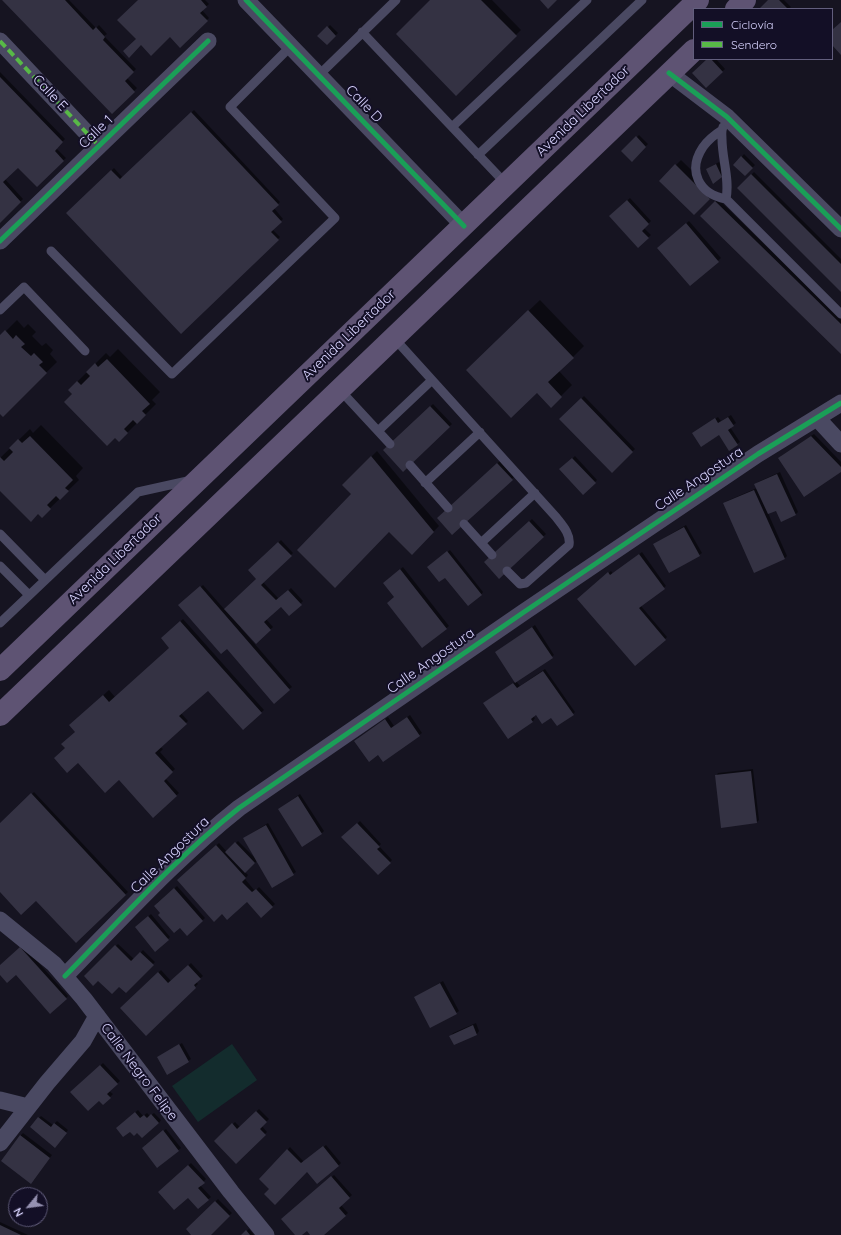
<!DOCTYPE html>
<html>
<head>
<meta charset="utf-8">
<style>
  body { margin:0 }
  #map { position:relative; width:841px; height:1235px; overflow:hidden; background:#161421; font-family:Quicksand,sans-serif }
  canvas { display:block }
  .legend { position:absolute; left:693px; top:8px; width:140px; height:52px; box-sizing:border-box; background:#130f26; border:1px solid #625e7d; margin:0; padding:5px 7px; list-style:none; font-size:12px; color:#d9d4ff }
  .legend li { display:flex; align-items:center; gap:8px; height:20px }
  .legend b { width:20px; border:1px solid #625e7d }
  .north { position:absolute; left:8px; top:1187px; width:40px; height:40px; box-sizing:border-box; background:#130f26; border:1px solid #625e7d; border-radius:50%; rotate:241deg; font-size:11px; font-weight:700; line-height:16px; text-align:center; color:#d9d4ff }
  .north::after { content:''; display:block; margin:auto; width:14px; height:18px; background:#9591b1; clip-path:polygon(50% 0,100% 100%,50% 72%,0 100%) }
</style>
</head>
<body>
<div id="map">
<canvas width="841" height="1235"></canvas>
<ul class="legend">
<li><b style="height:5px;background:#1a9f57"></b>Ciclovía</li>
<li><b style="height:5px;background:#58b947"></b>Sendero</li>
</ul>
<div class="north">N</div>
</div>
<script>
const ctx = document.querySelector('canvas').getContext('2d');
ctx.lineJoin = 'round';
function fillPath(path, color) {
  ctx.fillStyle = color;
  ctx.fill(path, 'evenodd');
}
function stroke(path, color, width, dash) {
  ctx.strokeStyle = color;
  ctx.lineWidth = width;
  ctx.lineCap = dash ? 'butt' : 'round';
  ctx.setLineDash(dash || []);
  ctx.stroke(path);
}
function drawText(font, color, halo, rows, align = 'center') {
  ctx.font = font + ' Quicksand,sans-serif';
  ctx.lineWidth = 4;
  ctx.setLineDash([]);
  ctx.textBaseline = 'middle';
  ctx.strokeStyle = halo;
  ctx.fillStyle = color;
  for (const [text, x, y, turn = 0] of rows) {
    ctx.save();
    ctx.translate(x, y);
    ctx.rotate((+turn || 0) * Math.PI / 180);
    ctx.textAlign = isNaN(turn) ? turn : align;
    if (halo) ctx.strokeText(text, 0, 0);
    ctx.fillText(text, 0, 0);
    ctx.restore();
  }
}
const green = new Path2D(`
  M 232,1044 L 257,1080 L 198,1122 L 172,1086 Z`);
const shadow = new Path2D(`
  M 4,0 L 69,0 L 96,28 L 99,25 L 107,34 L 104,36 L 136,69 L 127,78 L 137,88 L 112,113 Z
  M 139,0 L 205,0 L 209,4 L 202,10 L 209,18 L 180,46 L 170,36 L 137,39 Z
  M 432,0 L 492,0 L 521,30 L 456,94 Z
  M 770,0 L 784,0 L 791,7 L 788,9 L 760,9 Z
  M 330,25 L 338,33 L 327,44 L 319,36 Z
  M 708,59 L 716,59 L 725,69 L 706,87 Z
  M 0,72 L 65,139 L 56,148 L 66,158 L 37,185 L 18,166 L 5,179 L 23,199 L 0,221 Z
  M 194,110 L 280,202 L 274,208 L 283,219 L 272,229 L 280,237 L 181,332 L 68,213 L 114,168 L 123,178 Z
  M 639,135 L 648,144 L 632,160 L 623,151 Z
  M 744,154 L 755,165 L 745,175 L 735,165 Z
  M 681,160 L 715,193 L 694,214 L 660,181 Z
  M 719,162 L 724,173 L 721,176 L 707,169 Z
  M 754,172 L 841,259 L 841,290 L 738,188 Z
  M 630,198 L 651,221 L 644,228 L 651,235 L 638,247 L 610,216 Z
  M 718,199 L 841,319 L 841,352 L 702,216 Z
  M 689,221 L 721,258 L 690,285 L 661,245 Z
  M 540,300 L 584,346 L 559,371 L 572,385 L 551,406 L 537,392 L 478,359 Z
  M 17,320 L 24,328 L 28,324 L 36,332 L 32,336 L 42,346 L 46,343 L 53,350 L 50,354 L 57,362 L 3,415 L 0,412 L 0,337 Z
  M 118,349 L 160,392 L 152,400 L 156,404 L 119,441 L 69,390 L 106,353 L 110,357 Z
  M 584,396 L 635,449 L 612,471 L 561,419 Z
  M 433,404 L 452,424 L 403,470 L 384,450 Z
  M 731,415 L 736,423 L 730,427 L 740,442 L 737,444 L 720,434 L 696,431 L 718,417 L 721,421 Z
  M 41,425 L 83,468 L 76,476 L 79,480 L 42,516 L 0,489 L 0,458 L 30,429 L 33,433 Z
  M 814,434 L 841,462 L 841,471 L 781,456 Z
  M 377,451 L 439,526 L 412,554 L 343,485 Z
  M 575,456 L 597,480 L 583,494 L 561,469 Z
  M 500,461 L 514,477 L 452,534 L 438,518 Z
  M 780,472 L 798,512 L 796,514 L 781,521 L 776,509 L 768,513 L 787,556 L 784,559 L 724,504 L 727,501 L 757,488 L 755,485 L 758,482 Z
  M 532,519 L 546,534 L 499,577 L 485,562 Z
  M 686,525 L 702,553 L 699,555 L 654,544 Z
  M 281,540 L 293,553 L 263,582 L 279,599 L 291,588 L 303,601 L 289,615 L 281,605 L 266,619 L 273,627 L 256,643 L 242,627 L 241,628 L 292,687 L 289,689 L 227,647 L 182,603 L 203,585 L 225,610 L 258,579 L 249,570 Z
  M 450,550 L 483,592 L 481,595 L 445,577 L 431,564 Z
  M 642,552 L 666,586 L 641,606 L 667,637 L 665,639 L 581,596 L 611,571 L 613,574 Z
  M 403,567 L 449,626 L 423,647 L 387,580 Z
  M 183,619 L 264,710 L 243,729 L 208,689 L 181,713 L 188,721 L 160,747 L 163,749 L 160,752 L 175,769 L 165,778 L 179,793 L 153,817 L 119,779 L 66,748 L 76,732 L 76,720 L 109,690 L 115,697 L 170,648 L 162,638 Z
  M 535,625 L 554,655 L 516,681 L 520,686 L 545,669 L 575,712 L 573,714 L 552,716 L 536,714 L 533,716 L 535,718 L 533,721 L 508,738 L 487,701 L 516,681 L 496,652 Z
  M 410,715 L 422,733 L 383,761 L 379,754 L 358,738 L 388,717 L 394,726 Z
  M 753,769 L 759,820 L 757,822 L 716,776 L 718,773 Z
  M 34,792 L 128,892 L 76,941 L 36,899 L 0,890 L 0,824 Z
  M 300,794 L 324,831 L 322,833 L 279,809 Z
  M 360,821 L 381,844 L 379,846 L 392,860 L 378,874 L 343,837 Z
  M 268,823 L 296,872 L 272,887 L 257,861 L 245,872 L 248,875 L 245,879 L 255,891 L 259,887 L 275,904 L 261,917 L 247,900 L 222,913 L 178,880 L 219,843 L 227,852 L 238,841 L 254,857 L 244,838 Z
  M 177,886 L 205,918 L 187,934 L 157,903 Z
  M 151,914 L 170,937 L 168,939 L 138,925 Z
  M 118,944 L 134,959 L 143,950 L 155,962 L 126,992 L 119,985 L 85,976 Z
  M 23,945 L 68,996 L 51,1013 L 16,974 L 0,974 L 0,966 Z
  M 191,963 L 203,976 L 196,982 L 198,984 L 147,1034 L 122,1008 L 161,970 L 171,981 Z
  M 443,981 L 459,1011 L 456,1013 L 415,997 Z
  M 476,1023 L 479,1031 L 477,1034 L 454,1044 L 451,1036 L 453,1033 Z
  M 182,1043 L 191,1059 L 188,1061 L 158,1057 Z
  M 103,1063 L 120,1081 L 109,1091 L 113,1094 L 103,1104 L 100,1100 L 72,1092 Z
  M 259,1109 L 269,1119 L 262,1126 L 267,1132 L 236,1163 L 215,1141 L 235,1122 L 240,1127 Z
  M 138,1110 L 143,1116 L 147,1113 L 150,1116 L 154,1113 L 161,1120 L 159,1123 L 137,1131 L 130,1130 L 119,1126 Z
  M 41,1116 L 53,1125 L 57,1121 L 68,1130 L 57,1144 L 39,1118 Z
  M 166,1129 L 181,1148 L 158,1167 L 145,1145 Z
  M 23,1133 L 52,1155 L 34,1180 L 20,1136 Z
  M 326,1145 L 341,1163 L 338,1166 L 307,1170 L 270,1189 L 260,1179 L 290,1147 L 304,1162 Z
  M 191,1163 L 206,1179 L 200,1185 L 211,1197 L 198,1208 L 188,1196 L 159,1192 Z
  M 334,1175 L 352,1195 L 341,1205 L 348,1213 L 323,1235 L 312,1235 L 307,1229 L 300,1235 L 296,1235 L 285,1217 Z
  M 218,1199 L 232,1213 L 209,1235 L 193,1235 L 187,1229 Z
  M 0,1222 L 28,1235 L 0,1235 Z
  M 249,1229 L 254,1235 L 242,1235 Z`);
const building = new Path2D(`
  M 2,0 L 65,0 L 93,30 L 96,27 L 105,37 L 103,40 L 134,72 L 125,81 L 135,92 L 112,114 Z
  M 138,0 L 201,0 L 207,7 L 200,13 L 208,21 L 180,48 L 170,37 L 151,56 L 141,45 L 129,58 L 123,51 L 136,39 L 117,20 Z
  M 430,0 L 481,0 L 517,36 L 456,96 L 396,34 Z
  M 540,0 L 557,0 L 548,9 Z
  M 768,0 L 779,0 L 788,9 L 759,9 Z
  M 841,22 L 841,55 L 832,45 L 832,30 Z
  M 327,26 L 336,36 L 327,45 L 317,36 Z
  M 707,59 L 711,59 L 723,72 L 706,88 L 692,73 Z
  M 0,77 L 63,142 L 55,151 L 64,161 L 37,187 L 18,168 L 3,182 L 21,202 L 0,223 Z
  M 191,112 L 279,205 L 272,211 L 282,222 L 271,232 L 279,240 L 181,334 L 66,213 L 111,170 L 120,179 Z
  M 636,136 L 646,147 L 632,162 L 621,151 Z
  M 741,156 L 753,168 L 745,176 L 733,165 Z
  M 675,164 L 710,199 L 694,215 L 659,181 Z
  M 716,164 L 722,177 L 713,184 L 706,169 Z
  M 751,174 L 841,264 L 841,292 L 737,188 Z
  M 627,200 L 649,224 L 642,231 L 649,238 L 638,248 L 609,216 Z
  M 715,201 L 841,324 L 841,354 L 700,216 Z
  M 686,223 L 719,262 L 690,286 L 657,248 Z
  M 528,310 L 574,358 L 548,382 L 562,397 L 551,408 L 537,393 L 511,418 L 466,370 Z
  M 5,330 L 13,339 L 16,335 L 25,344 L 21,347 L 31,356 L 34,353 L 43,362 L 39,365 L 47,373 L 3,417 L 0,414 L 0,335 Z
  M 107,359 L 150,404 L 142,411 L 146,415 L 137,424 L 133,420 L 124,429 L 128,433 L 119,442 L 115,438 L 107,446 L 64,402 L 72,394 L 68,390 L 77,381 L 81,385 L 90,376 L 86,372 L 95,363 L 98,367 Z
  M 581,398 L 633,452 L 612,473 L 559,419 Z
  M 430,406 L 450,427 L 403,472 L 383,450 Z
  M 728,417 L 734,426 L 728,430 L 738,445 L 729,451 L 719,435 L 701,447 L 692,433 L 715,418 L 718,423 Z
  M 30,436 L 73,480 L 65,488 L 69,491 L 60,500 L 56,496 L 47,505 L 51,509 L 42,518 L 38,514 L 31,522 L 0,491 L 0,457 L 4,461 L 13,452 L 9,448 L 18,439 L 22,443 Z
  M 811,436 L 841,467 L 841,472 L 804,497 L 778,458 Z
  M 371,456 L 434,532 L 412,555 L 389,532 L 335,588 L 297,550 L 351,494 L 342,485 Z
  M 572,458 L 596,483 L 583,495 L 559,469 Z
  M 497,463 L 513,480 L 452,535 L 437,518 Z
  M 777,474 L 796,515 L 781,522 L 776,511 L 768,514 L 754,484 Z
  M 754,490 L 785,559 L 754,573 L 723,503 Z
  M 529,521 L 544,537 L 499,579 L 484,562 Z
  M 684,527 L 700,556 L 669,573 L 653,544 Z
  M 278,542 L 292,556 L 261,585 L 276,600 L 288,590 L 302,605 L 289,616 L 281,607 L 264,622 L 271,630 L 256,644 L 224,609 L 256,579 L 248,570 Z
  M 447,551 L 482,595 L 468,606 L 445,578 L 439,582 L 427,567 Z
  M 639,554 L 665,589 L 639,608 L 666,640 L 635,666 L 577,599 L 608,572 L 610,575 Z
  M 400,569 L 447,629 L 422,648 L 387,603 L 394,597 L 383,583 Z
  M 200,586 L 290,690 L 274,704 L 227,649 L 221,654 L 178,605 Z
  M 180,621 L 262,713 L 243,730 L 208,691 L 179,716 L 187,724 L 155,753 L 173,772 L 164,781 L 177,796 L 153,818 L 119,780 L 105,793 L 78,763 L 67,773 L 54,758 L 65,748 L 61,744 L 75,732 L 69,725 L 103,695 L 109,702 L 169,648 L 161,638 Z
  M 532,627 L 553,658 L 515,683 L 495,652 Z
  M 543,671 L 574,715 L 557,726 L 551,718 L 542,724 L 536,715 L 531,719 L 533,722 L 508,739 L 483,703 L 513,683 L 517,688 Z
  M 407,717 L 420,736 L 383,762 L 378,755 L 369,762 L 354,741 L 385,719 L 391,728 Z
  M 751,771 L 757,823 L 721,828 L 715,775 Z
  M 31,793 L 126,895 L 76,943 L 36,901 L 21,915 L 0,892 L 0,823 Z
  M 298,796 L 322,834 L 302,847 L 278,809 Z
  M 357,823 L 380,847 L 377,849 L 391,863 L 378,875 L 341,837 Z
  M 266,825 L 294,875 L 272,888 L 243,838 Z
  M 235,842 L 255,863 L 245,873 L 225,852 Z
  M 216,845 L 246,878 L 242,882 L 252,892 L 256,889 L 273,907 L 261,918 L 247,902 L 227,920 L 222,914 L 214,922 L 177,880 Z
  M 174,888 L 203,921 L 187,936 L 180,928 L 174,933 L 158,915 L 160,913 L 154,906 Z
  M 148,916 L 169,940 L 155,952 L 135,927 Z
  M 115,945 L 131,961 L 140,952 L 154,965 L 126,993 L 119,987 L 112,994 L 98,981 L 93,986 L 84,976 Z
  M 20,947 L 67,999 L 50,1014 L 16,975 L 7,983 L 0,975 L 0,965 Z
  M 188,965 L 201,979 L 194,985 L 196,988 L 146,1036 L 120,1008 L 158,972 L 168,983 Z
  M 440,983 L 457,1014 L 430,1028 L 414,997 Z
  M 473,1025 L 477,1035 L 454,1045 L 449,1036 Z
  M 179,1044 L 189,1062 L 167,1075 L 157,1057 Z
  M 100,1065 L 118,1084 L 107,1094 L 111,1098 L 103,1105 L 99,1101 L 88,1111 L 70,1092 Z
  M 256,1111 L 267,1122 L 260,1129 L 266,1135 L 236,1164 L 214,1141 L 232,1123 L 237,1129 Z
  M 135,1112 L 140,1118 L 144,1115 L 147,1118 L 151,1114 L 159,1123 L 142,1138 L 137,1133 L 134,1136 L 130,1132 L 123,1137 L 116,1128 Z
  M 38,1117 L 51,1127 L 54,1123 L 67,1133 L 55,1148 L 30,1127 Z
  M 163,1130 L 179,1151 L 157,1168 L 142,1148 Z
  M 20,1135 L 50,1158 L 31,1184 L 1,1161 Z
  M 323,1146 L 339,1166 L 317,1184 L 307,1172 L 275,1205 L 264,1194 L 269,1189 L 259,1179 L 287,1149 L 301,1163 Z
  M 188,1165 L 205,1183 L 198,1188 L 209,1200 L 198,1209 L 188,1198 L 174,1210 L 158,1192 Z
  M 331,1176 L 350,1198 L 339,1208 L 346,1216 L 324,1235 L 310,1235 L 307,1231 L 302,1235 L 295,1235 L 281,1219 Z
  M 215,1201 L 230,1216 L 211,1235 L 191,1235 L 186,1229 Z
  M 0,1225 L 21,1235 L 0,1235 Z
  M 246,1230 L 250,1235 L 241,1235 Z`);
const service = new Path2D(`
  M 362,32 L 507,185
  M 319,75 L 396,0
  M 452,127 L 587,0
  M 723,127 C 721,131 722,135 722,139 C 722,159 730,179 726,199
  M 722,130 C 714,135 708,140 703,147 C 687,171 699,194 726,199 L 841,314
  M 478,155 L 642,0
  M 51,251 L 172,374 L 335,218 L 230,107 L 291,46
  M 0,310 L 24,287 L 85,351
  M 394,338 L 556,517 C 562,525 571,534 569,545 L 526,583 L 520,584 L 507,571
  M 340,390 L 390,444
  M 378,431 L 432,380
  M 410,465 L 448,508
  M 425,483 L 480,432
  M 464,524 L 492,555
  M 0,534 L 45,580
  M 481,543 L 535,493
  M 0,566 L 29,595
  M 0,623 L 138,492 L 192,480`);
const minor = new Path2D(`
  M 246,0 L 464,226
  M 0,41 L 99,146
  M 669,73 L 727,117 L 841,229
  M 0,241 L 208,41
  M 817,418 L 841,444
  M 0,920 L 54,964 L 84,999 L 231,1192 L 266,1235
  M 65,976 C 121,919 176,858 239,808 L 524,612 L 758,454 L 841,403
  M 0,1100 L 28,1107
  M 0,1143 L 47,1083 L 83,1041 L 97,1016`);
const primary = new Path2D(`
  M 736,9 L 745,0
  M 0,670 L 698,0
  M 0,715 L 694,50`);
const quiet = new Path2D(`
  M 0,41 L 99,146`);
const cycleway = new Path2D(`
  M 246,0 L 464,226
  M 669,73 L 727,117 L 841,229
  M 0,241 L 208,41
  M 65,976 C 121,919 176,858 239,808 L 524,612 L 758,454 L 841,403`);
const streetNames = [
  ["Calle E",50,93,47],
  ["Calle D",364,104,46],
  ["Avenida Libertador",583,111,-44],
  ["Calle 1",96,132,-44],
  ["Avenida Libertador",349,335,-44],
  ["Calle Angostura",699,479,-34],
  ["Avenida Libertador",115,559,-44],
  ["Calle Angostura",431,661,-35],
  ["Calle Angostura",170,855,-44],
  ["Calle Negro Felipe",139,1072,53]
];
fillPath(green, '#132c2d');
fillPath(shadow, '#0007');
fillPath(building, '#343243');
stroke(service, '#4a4962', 9);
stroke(minor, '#4a4962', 17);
stroke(primary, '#5e5373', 22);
stroke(quiet, '#58b947', 4, [8, 4]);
stroke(cycleway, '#1a9f57', 5);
drawText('14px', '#d9d4ff', '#130f26', streetNames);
</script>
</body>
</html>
